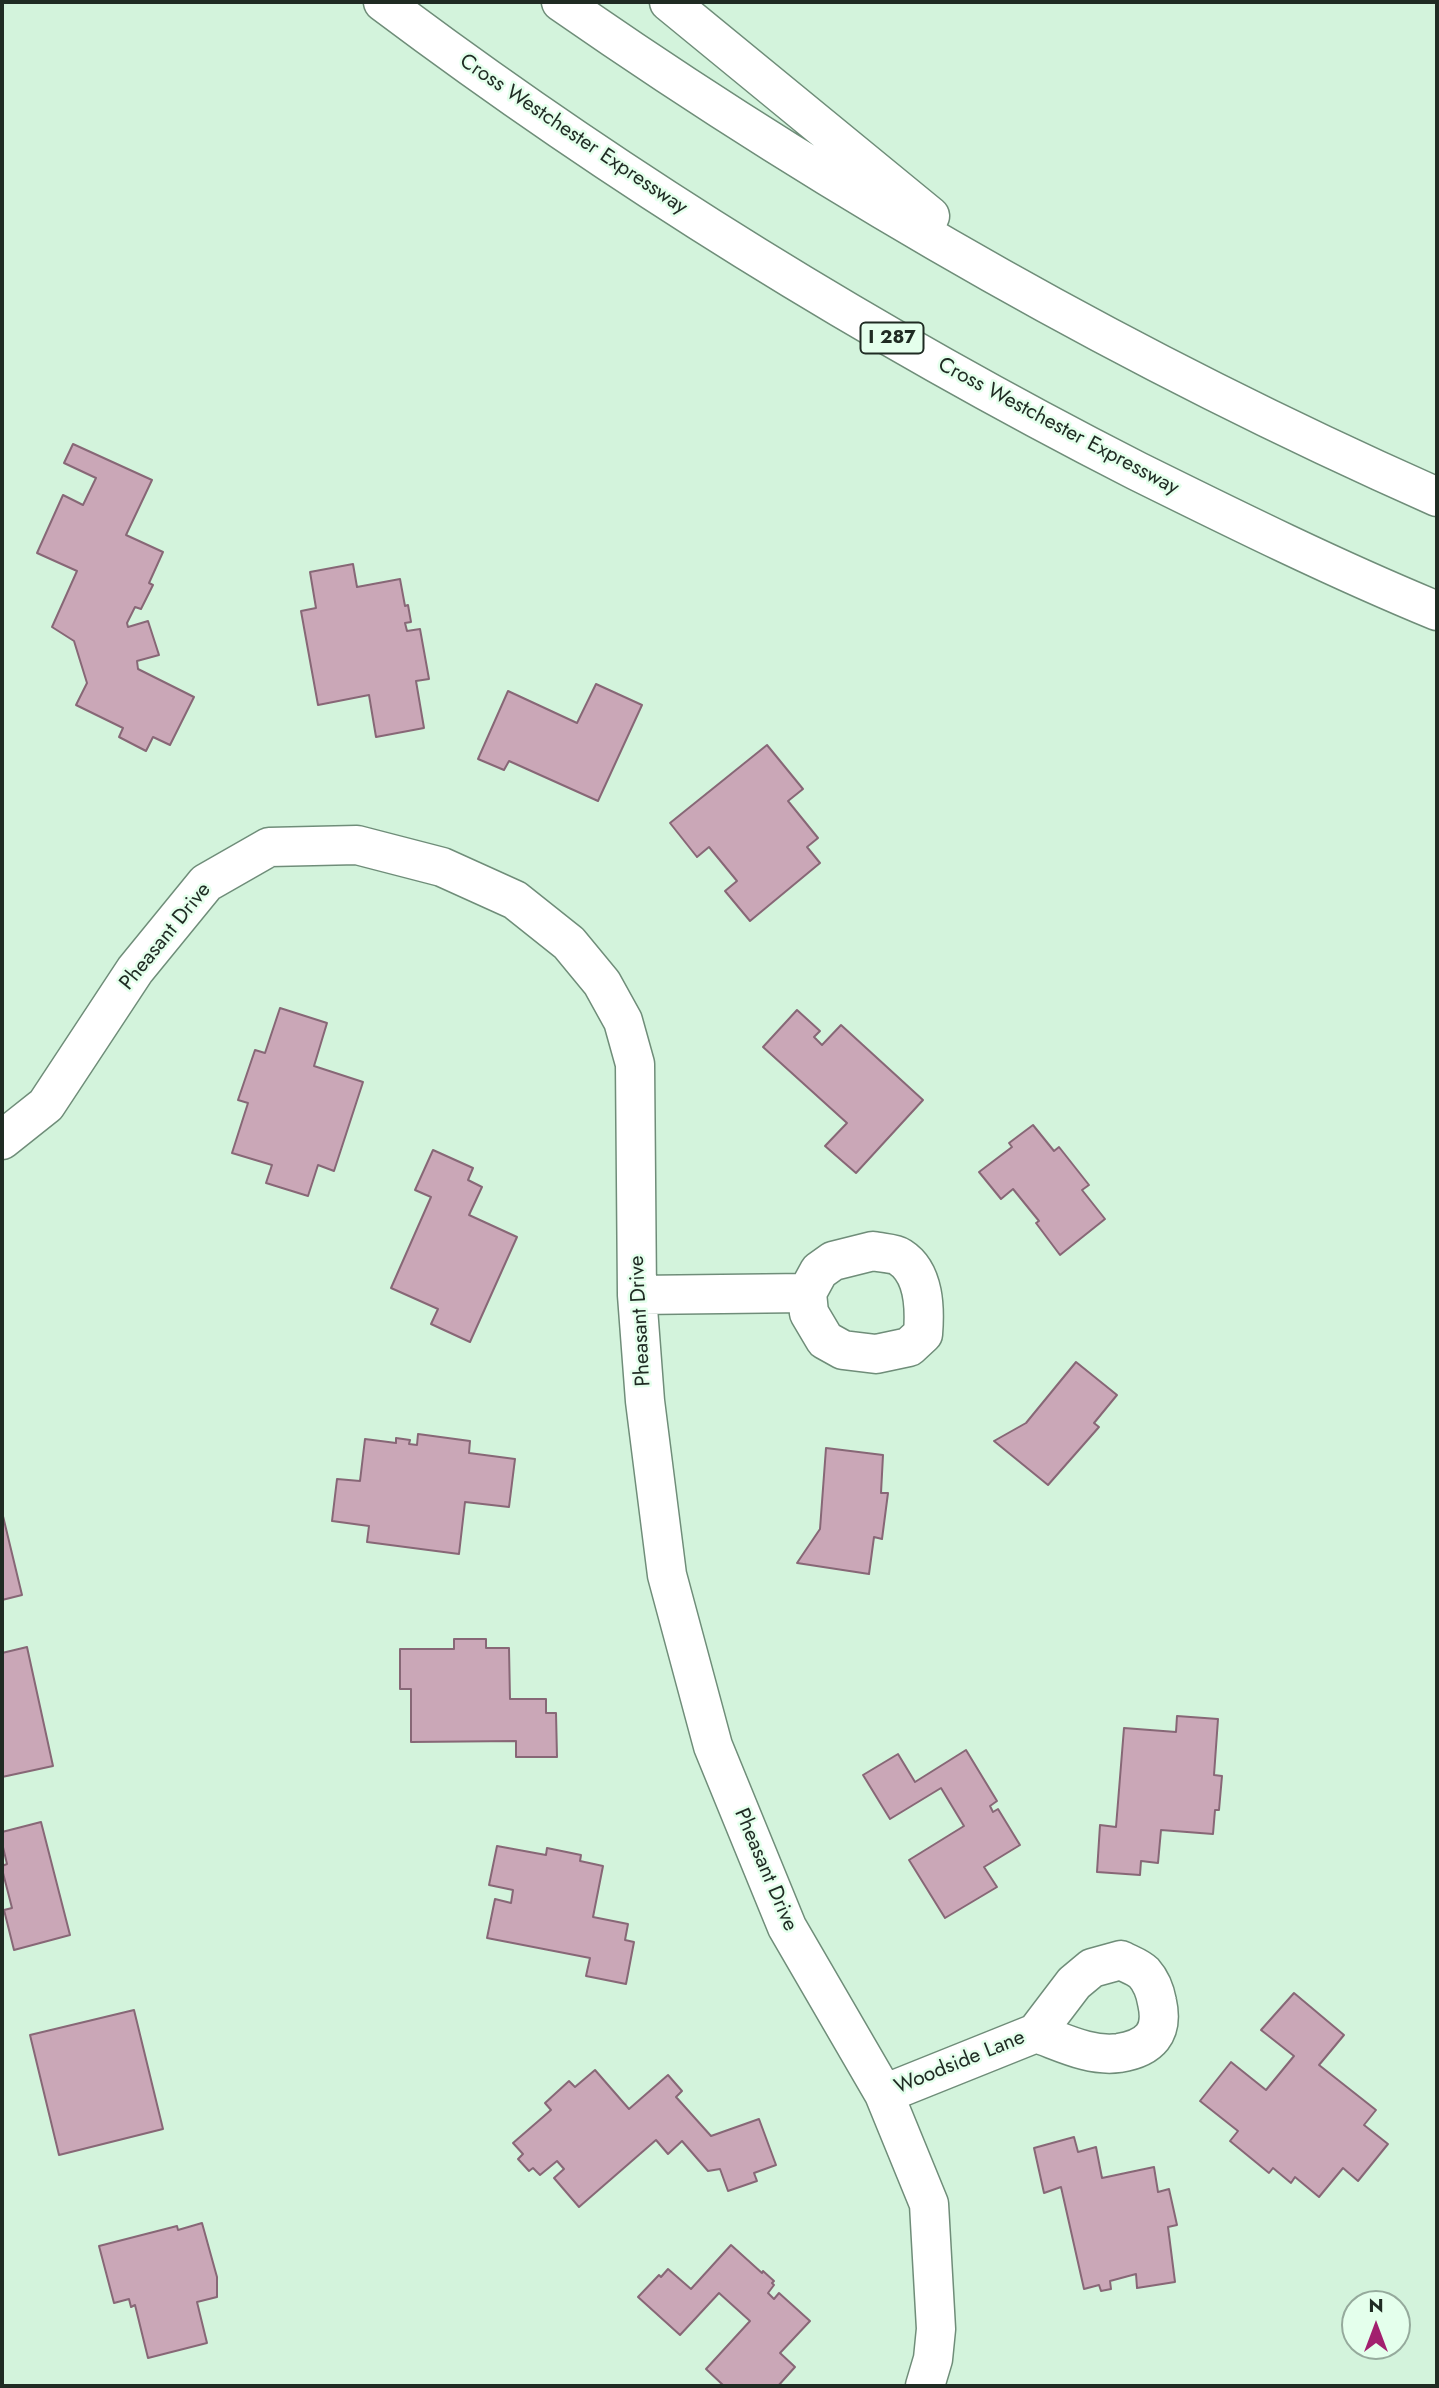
<!DOCTYPE html>
<html>
<head>
<meta charset="utf-8">
<style>
  body { margin:0 }
  #map { position:relative; width:1439px; height:2388px; overflow:hidden; background:#d3f3dc; font-family:Jost,sans-serif }
  canvas { display:block }
  .frame { position:absolute; inset:0; border:4px solid #1f2b23; pointer-events:none }
  .north { position:absolute; left:1341px; top:2290px; width:70px; height:70px; box-sizing:border-box; background:#e4ffec; border:2px solid #95aa9c; border-radius:50%; rotate:0deg; font-size:19px; font-weight:700; line-height:28px; text-align:center; color:#1f2b23 }
  .north::after { content:''; display:block; margin:auto; width:24px; height:32px; background:#a21f6e; clip-path:polygon(50% 0,100% 100%,50% 72%,0 100%) }
</style>
</head>
<body>
<div id="map">
<canvas width="1439" height="2388"></canvas>
<div class="frame"></div>
<div class="north">N</div>
</div>
<script>
const ctx = document.querySelector('canvas').getContext('2d');
ctx.lineJoin = 'round';
function fillPath(path, color) {
  ctx.fillStyle = color;
  ctx.fill(path, 'evenodd');
}
function stroke(path, color, width, dash) {
  ctx.strokeStyle = color;
  ctx.lineWidth = width;
  ctx.lineCap = dash ? 'butt' : 'round';
  ctx.setLineDash(dash || []);
  ctx.stroke(path);
}
function drawText(font, color, halo, rows, align = 'center') {
  ctx.font = font + ' Jost,sans-serif';
  ctx.lineWidth = 5;
  ctx.setLineDash([]);
  ctx.textBaseline = 'middle';
  ctx.strokeStyle = halo;
  ctx.fillStyle = color;
  for (const [text, x, y, turn = 0] of rows) {
    ctx.save();
    ctx.translate(x, y);
    ctx.rotate((+turn || 0) * Math.PI / 180);
    ctx.textAlign = isNaN(turn) ? turn : align;
    if (halo) ctx.strokeText(text, 0, 0);
    ctx.fillText(text, 0, 0);
    ctx.restore();
  }
}
const building = new Path2D(`
  M 73,444 L 152,480 L 126,535 L 163,552 L 149,583 L 153,585 L 141,609 L 135,607 L 127,623 L 128,627 L 148,621 L 159,655 L 137,661 L 138,669 L 194,697 L 170,745 L 153,737 L 146,751 L 119,737 L 123,728 L 76,705 L 87,683 L 74,641 L 52,627 L 77,571 L 37,553 L 63,495 L 83,505 L 96,478 L 64,463 Z
  M 353,564 L 357,587 L 400,579 L 405,606 L 408,605 L 411,622 L 405,623 L 407,631 L 420,629 L 429,679 L 416,681 L 424,728 L 376,737 L 369,695 L 318,705 L 301,611 L 316,608 L 310,572 Z
  M 596,684 L 642,705 L 598,801 L 509,761 L 504,770 L 478,759 L 508,691 L 577,723 Z
  M 767,745 L 803,789 L 788,801 L 818,838 L 807,847 L 820,863 L 750,921 L 725,891 L 737,881 L 709,847 L 697,857 L 670,823 Z
  M 280,1008 L 327,1023 L 314,1066 L 363,1082 L 334,1171 L 318,1165 L 308,1196 L 266,1183 L 272,1165 L 232,1153 L 248,1103 L 238,1100 L 255,1050 L 265,1053 Z
  M 797,1010 L 820,1031 L 814,1037 L 822,1045 L 841,1025 L 923,1100 L 856,1173 L 825,1146 L 847,1123 L 763,1047 Z
  M 1033,1125 L 1054,1151 L 1059,1147 L 1089,1185 L 1082,1190 L 1105,1219 L 1060,1255 L 1036,1223 L 1039,1221 L 1013,1189 L 1001,1199 L 979,1172 L 1012,1147 L 1009,1143 Z
  M 433,1150 L 473,1168 L 468,1180 L 482,1187 L 469,1215 L 517,1237 L 470,1342 L 431,1324 L 438,1309 L 391,1288 L 431,1197 L 415,1190 Z
  M 1076,1362 L 1117,1395 L 1094,1423 L 1099,1427 L 1048,1485 L 994,1441 L 1026,1423 Z
  M 418,1434 L 470,1441 L 469,1453 L 515,1459 L 509,1507 L 465,1502 L 459,1554 L 367,1542 L 369,1526 L 332,1521 L 337,1479 L 360,1481 L 365,1439 L 396,1443 L 396,1438 L 410,1440 L 409,1444 L 417,1445 Z
  M 826,1448 L 883,1455 L 881,1493 L 888,1493 L 882,1539 L 874,1537 L 869,1574 L 797,1563 L 820,1529 Z
  M 2,1512 L 22,1595 L 2,1600 Z
  M 454,1639 L 486,1639 L 486,1648 L 509,1648 L 510,1699 L 546,1699 L 546,1713 L 556,1713 L 557,1757 L 516,1757 L 516,1741 L 411,1742 L 411,1689 L 400,1689 L 400,1649 L 454,1649 Z
  M 27,1647 L 53,1766 L 2,1777 L 2,1653 Z
  M 1177,1716 L 1218,1719 L 1214,1775 L 1222,1776 L 1219,1810 L 1215,1810 L 1213,1834 L 1161,1830 L 1158,1863 L 1141,1861 L 1140,1875 L 1097,1872 L 1100,1825 L 1116,1827 L 1124,1728 L 1176,1732 Z
  M 966,1750 L 997,1801 L 990,1806 L 993,1812 L 998,1809 L 1020,1845 L 984,1867 L 997,1887 L 945,1918 L 909,1860 L 964,1826 L 941,1788 L 890,1819 L 863,1775 L 898,1754 L 915,1782 Z
  M 41,1822 L 70,1935 L 14,1950 L 4,1910 L 12,1908 L 2,1869 L 2,1866 L 7,1864 L 2,1843 L 2,1832 Z
  M 497,1846 L 546,1855 L 547,1848 L 581,1855 L 580,1861 L 603,1866 L 593,1917 L 628,1924 L 625,1940 L 634,1942 L 626,1984 L 586,1976 L 590,1958 L 487,1938 L 495,1899 L 511,1903 L 513,1890 L 489,1885 Z
  M 1294,1993 L 1344,2035 L 1319,2065 L 1376,2110 L 1364,2125 L 1388,2144 L 1358,2181 L 1343,2168 L 1319,2197 L 1295,2177 L 1291,2183 L 1273,2168 L 1269,2173 L 1230,2141 L 1238,2131 L 1200,2101 L 1231,2062 L 1266,2090 L 1294,2056 L 1261,2030 Z
  M 134,2010 L 163,2129 L 59,2155 L 30,2035 Z
  M 595,2070 L 629,2109 L 668,2075 L 682,2091 L 676,2097 L 711,2136 L 759,2119 L 776,2165 L 754,2173 L 757,2181 L 728,2191 L 720,2169 L 708,2171 L 682,2141 L 668,2154 L 656,2140 L 579,2207 L 554,2178 L 564,2169 L 557,2161 L 540,2175 L 533,2168 L 529,2171 L 518,2159 L 523,2154 L 513,2143 L 551,2110 L 545,2103 L 569,2081 L 575,2087 Z
  M 1074,2137 L 1078,2152 L 1096,2147 L 1102,2178 L 1154,2167 L 1158,2192 L 1169,2189 L 1177,2225 L 1168,2227 L 1175,2282 L 1137,2288 L 1136,2274 L 1110,2281 L 1111,2289 L 1101,2291 L 1099,2285 L 1084,2289 L 1061,2187 L 1044,2193 L 1034,2148 Z
  M 202,2223 L 217,2277 L 217,2297 L 197,2302 L 207,2343 L 148,2358 L 135,2305 L 131,2307 L 129,2299 L 114,2303 L 99,2246 L 177,2226 L 178,2230 Z
  M 731,2245 L 762,2273 L 763,2271 L 774,2281 L 772,2283 L 774,2285 L 768,2293 L 774,2299 L 779,2293 L 810,2321 L 780,2353 L 795,2367 L 778,2386 L 724,2386 L 706,2369 L 750,2321 L 719,2293 L 680,2335 L 638,2297 L 659,2275 L 661,2277 L 668,2269 L 691,2289 Z`);
const street = new Path2D(`
  M 2,1140 L 46,1105 L 135,970 L 206,883 L 269,847 L 357,845 L 442,867 L 515,900 L 569,943 L 602,983 L 623,1021 L 635,1064 L 637,1295 L 645,1401 L 667,1575 L 713,1746 L 787,1927 L 884,2094 L 929,2204 L 936,2329 L 933,2359 L 925,2386
  M 873,1251 C 881,1253 894,1253 900,1257 C 925,1273 925,1309 923,1334 L 909,1347 L 876,1354 L 843,1350 L 825,1340 L 809,1313 L 807,1293 L 819,1271 L 833,1261 Z
  M 637,1295 L 807,1293
  M 1121,1960 C 1128,1964 1138,1967 1144,1973 C 1152,1982 1155,1991 1157,2002 C 1164,2033 1150,2048 1119,2053 C 1090,2057 1062,2042 1036,2033 L 1074,1983 L 1092,1968 Z
  M 884,2094 L 1036,2033`);
const highway = new Path2D(`
  M 383,2 C 620,180 873,336 1137,471 C 1236,520 1335,569 1437,611
  M 561,2 C 837,194 1130,361 1437,497
  M 669,2 L 930,216`);
const shields = [
  [892,338,63]
];
const shieldNames = [
  ["I 287",892,338]
];
const streetNames = [
  ["Cross Westchester Expressway",573,135,34],
  ["Cross Westchester Expressway",1058,427,28],
  ["Pheasant Drive",166,937,-51],
  ["Pheasant Drive",641,1321,-93],
  ["Pheasant Drive",765,1870,67],
  ["Woodside Lane",960,2063,-22]
];
fillPath(building, '#caa7b7');
stroke(building, '#876776', 2);
stroke(street, '#6f8d79', 41);
stroke(highway, '#6f8d79', 41);
stroke(street, '#fff', 38);
stroke(highway, '#fff', 38);
for (const [x, y, w] of shields) {
  const box = new Path2D();
  box.roundRect(x - w / 2, y - 15.5, w, 31, 5);
  ctx.fillStyle = '#e4ffec';
  ctx.fill(box);
  stroke(box, '#1f2b23', 2);
}
drawText('bold 19px', '#1f2b23', null, shieldNames);
drawText('21px', '#1f2b23', '#e4ffec', streetNames);
</script>
</body>
</html>
